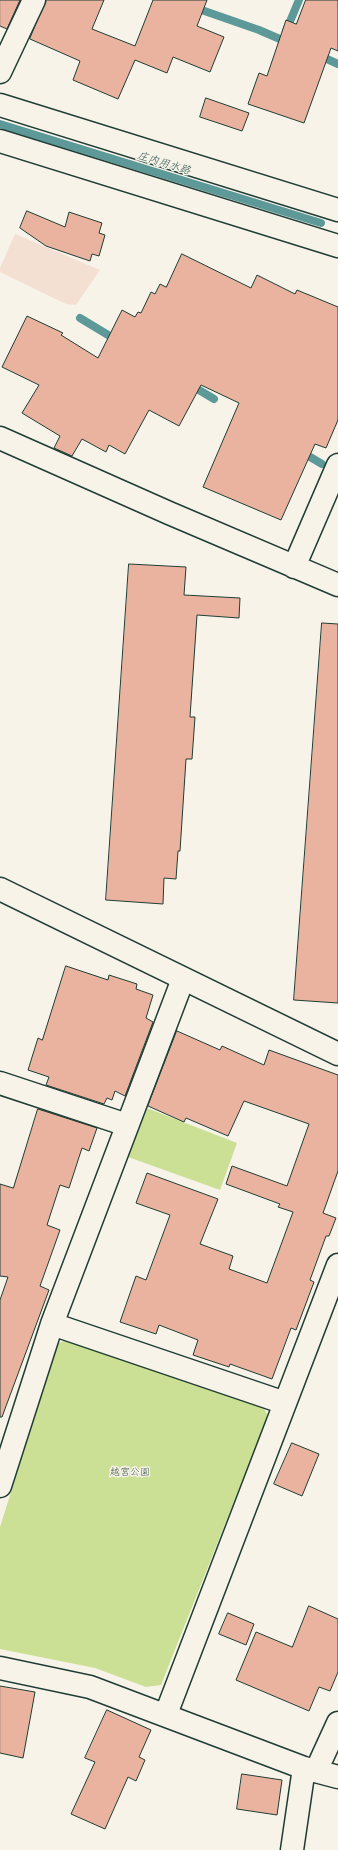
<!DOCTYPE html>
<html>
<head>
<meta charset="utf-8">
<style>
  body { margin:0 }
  canvas { display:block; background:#f7f3e8 }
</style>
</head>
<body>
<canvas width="338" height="1850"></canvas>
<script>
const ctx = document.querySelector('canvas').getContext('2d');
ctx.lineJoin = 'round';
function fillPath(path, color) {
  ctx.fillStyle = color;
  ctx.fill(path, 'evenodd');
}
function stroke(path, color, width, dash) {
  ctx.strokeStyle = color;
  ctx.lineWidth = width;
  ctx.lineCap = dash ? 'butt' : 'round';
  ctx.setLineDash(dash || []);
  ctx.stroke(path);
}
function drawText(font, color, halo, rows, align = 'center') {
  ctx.font = font + ' Mali,"Klee One",sans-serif';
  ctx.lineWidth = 3;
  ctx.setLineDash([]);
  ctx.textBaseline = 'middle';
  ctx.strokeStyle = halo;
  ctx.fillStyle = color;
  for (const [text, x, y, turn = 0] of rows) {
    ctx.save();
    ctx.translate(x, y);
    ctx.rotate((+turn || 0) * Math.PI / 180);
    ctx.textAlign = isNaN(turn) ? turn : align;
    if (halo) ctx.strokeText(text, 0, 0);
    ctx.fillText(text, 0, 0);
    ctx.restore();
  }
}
const built = new Path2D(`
  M 15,234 L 100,270 L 76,305 L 66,304 L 0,272 L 0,268 Z`);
const green = new Path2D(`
  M 147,1108 L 237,1143 L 220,1190 L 128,1157 Z
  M 71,1339 L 260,1401 L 268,1416 L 161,1685 L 146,1687 L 95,1668 L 0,1649 L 0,1527 L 58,1343 Z`);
const stream = new Path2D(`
  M 193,7 L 259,30 L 289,43
  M 286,31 L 299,0
  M 318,55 L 338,64
  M 0,124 L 321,223
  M 80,318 L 118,341
  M 189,384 L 214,399
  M 300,451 L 322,464`);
const building = new Path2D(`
  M 0,0 L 20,0 L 7,29 L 0,26 Z
  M 46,0 L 104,0 L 92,29 L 135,46 L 153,0 L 207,0 L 197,26 L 224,37 L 210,72 L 173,57 L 167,73 L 135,60 L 118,99 L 73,80 L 80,61 L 30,39 Z
  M 306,0 L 338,0 L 338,51 L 331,48 L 304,123 L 248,104 L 259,73 L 267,76 L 286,20 L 296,24 Z
  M 206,98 L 249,113 L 242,131 L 200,117 Z
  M 27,211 L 65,227 L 69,212 L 102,223 L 99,233 L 105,235 L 99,256 L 92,254 L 90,261 L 46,246 L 20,228 Z
  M 182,254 L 251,288 L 257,275 L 295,294 L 297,290 L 338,307 L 338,420 L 326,448 L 315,444 L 281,520 L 203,487 L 239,403 L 201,385 L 179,426 L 149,410 L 125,454 L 109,445 L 106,452 L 82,439 L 72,456 L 54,448 L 60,436 L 22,413 L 39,385 L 2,367 L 27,316 L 63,333 L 61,335 L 98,358 L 122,310 L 135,317 L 138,312 L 141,313 L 151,292 L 155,294 L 160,284 L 166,287 Z
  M 129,564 L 186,567 L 184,595 L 240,598 L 239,618 L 197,615 L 190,717 L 195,717 L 192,759 L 186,759 L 180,851 L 178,851 L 176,879 L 164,878 L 163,904 L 106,900 Z
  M 322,623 L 338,624 L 338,1003 L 294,1000 Z
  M 66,966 L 108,980 L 109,975 L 137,984 L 136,989 L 153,995 L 146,1018 L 153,1022 L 125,1096 L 115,1091 L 112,1100 L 107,1098 L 104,1104 L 46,1085 L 49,1077 L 28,1070 L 38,1038 L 42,1040 Z
  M 177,1031 L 220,1050 L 222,1046 L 264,1065 L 269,1050 L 338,1075 L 338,1171 L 323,1213 L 336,1218 L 329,1236 L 326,1236 L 310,1280 L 314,1282 L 296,1330 L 291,1328 L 272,1379 L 230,1364 L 229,1367 L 193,1355 L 198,1340 L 159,1325 L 156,1334 L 120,1322 L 136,1276 L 146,1280 L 170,1215 L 136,1203 L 147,1173 L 218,1199 L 200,1244 L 233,1256 L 229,1269 L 267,1283 L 293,1212 L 278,1207 L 280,1204 L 226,1184 L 232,1166 L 287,1186 L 309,1124 L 244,1101 L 228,1136 L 186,1118 L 184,1122 L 148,1106 Z
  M 38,1109 L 97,1128 L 89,1151 L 82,1148 L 69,1188 L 60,1185 L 47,1225 L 60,1230 L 40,1286 L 49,1290 L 2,1417 L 0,1417 L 0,1300 L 8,1277 L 0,1276 L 0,1184 L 13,1188 Z
  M 292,1443 L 319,1454 L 302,1496 L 274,1484 Z
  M 309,1606 L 338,1619 L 338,1672 L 330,1691 L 319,1687 L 309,1711 L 236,1680 L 256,1632 L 292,1647 Z
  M 228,1613 L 254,1624 L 246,1645 L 219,1634 Z
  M 0,1686 L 35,1692 L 23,1758 L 0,1753 Z
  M 107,1710 L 151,1730 L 139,1757 L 145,1760 L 136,1781 L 128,1777 L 105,1829 L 71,1814 L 95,1762 L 85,1758 Z
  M 242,1774 L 282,1780 L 277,1815 L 237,1809 Z`);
const street = new Path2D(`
  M 0,72 L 34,0
  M 0,438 L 169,513 L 338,585
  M 294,567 L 338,465
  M 0,889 L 338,1054
  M 0,1083 L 127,1125
  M 52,1324 L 285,1403
  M 0,1486 L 52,1324 L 183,979
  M 0,1668 L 90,1687 L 304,1768 L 338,1777
  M 166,1714 L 338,1265
  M 316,1771 L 338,1723
  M 292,1850 L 304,1768`);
const secondary = new Path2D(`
  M 0,105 L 338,210
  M 0,141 L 338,246`);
const parkNames = [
  ["越宮公園",130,1472]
];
const waterNames = [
  ["庄内用水路",164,163,17]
];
fillPath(built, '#f3e0d2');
fillPath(green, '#cce095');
stroke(stream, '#5d9999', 8);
fillPath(building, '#eab3a0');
stroke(building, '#1f3d34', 1);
stroke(street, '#1f3d34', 25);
stroke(secondary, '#1f3d34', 25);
stroke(street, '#f7f3e8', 22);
stroke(secondary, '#f7f3e8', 22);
drawText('10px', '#395543', '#f7f3e8', parkNames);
drawText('italic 11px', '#345c56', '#f7f3e8', waterNames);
</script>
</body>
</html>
